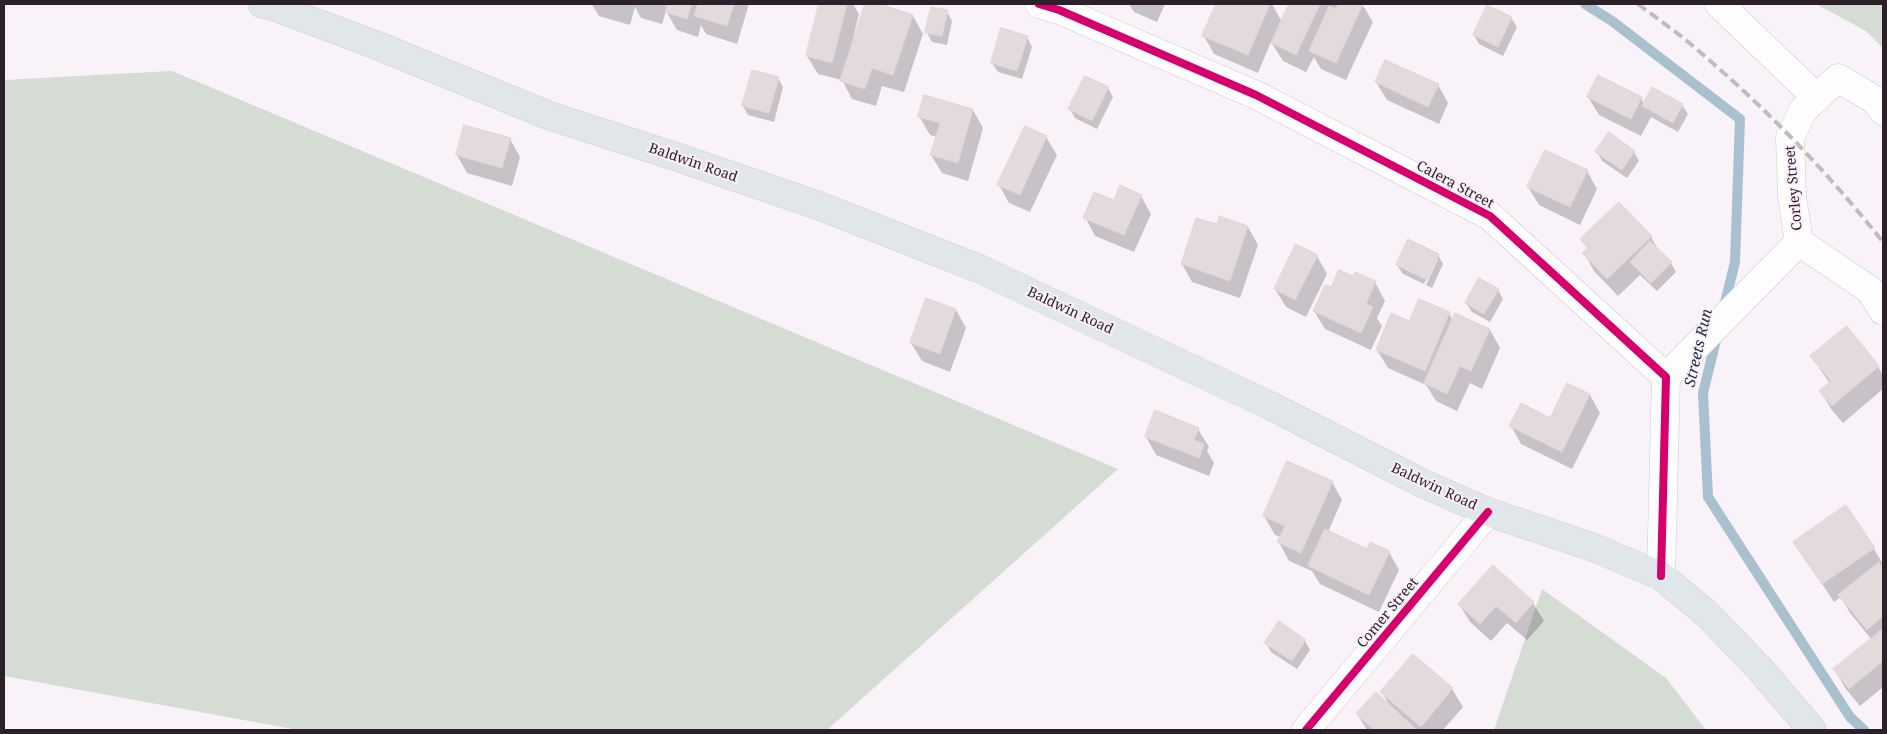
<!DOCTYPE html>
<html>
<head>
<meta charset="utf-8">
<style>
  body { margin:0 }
  #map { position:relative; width:1887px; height:734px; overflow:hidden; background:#f9f3f9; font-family:"Noto Serif",serif }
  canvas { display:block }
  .frame { position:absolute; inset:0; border:5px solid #2c212b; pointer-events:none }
</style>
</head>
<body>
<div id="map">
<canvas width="1887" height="734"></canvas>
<div class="frame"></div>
</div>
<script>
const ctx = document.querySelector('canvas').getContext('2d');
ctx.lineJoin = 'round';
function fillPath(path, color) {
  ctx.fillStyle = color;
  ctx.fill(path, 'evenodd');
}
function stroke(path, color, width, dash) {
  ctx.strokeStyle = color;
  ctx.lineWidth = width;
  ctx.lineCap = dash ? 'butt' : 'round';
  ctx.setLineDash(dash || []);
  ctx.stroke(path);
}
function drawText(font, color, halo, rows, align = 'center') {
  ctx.font = font + ' "Noto Serif",serif';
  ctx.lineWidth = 4;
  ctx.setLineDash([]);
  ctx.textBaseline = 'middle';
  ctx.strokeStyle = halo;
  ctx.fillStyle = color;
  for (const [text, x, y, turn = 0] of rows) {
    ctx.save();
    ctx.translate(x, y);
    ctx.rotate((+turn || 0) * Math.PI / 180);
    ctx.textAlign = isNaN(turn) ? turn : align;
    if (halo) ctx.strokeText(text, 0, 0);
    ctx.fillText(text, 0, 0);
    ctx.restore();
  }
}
const green = new Path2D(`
  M 1816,4 L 1883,4 L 1883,48 L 1866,31 Z
  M 171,71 L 172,71 L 1118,469 L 827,730 L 298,730 L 4,676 L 4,80 Z
  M 1542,589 L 1666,678 L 1706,730 L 1494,730 Z`);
const shadow = new Path2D(`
  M 587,4 L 749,4 L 737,44 L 706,34 L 701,25 L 698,37 L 677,30 L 666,11 L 662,24 L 641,18 L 635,7 L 630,25 L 599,16 L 592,5 Z
  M 820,4 L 853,4 L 859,14 L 853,38 L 855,39 L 867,4 L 876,4 L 913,16 L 923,34 L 904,92 L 882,86 L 876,106 L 852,99 L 842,80 L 818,74 L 807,56 Z
  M 1129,4 L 1165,4 L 1157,22 L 1134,12 Z
  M 1217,4 L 1272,4 L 1282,22 L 1291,4 L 1338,4 L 1339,5 L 1340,4 L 1362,4 L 1373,22 L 1346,80 L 1321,69 L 1314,57 L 1306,72 L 1283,61 L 1271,42 L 1258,73 L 1214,54 L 1204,36 Z
  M 947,12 L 952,21 L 947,45 L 932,42 L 927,33 Z
  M 1511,18 L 1517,27 L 1503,56 L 1479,44 L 1474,35 Z
  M 1027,37 L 1032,47 L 1022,79 L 998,72 L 992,63 Z
  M 778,78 L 783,87 L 774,122 L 748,115 L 743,106 Z
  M 1376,82 L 1438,85 L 1448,103 L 1439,124 L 1387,100 Z
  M 1108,88 L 1113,97 L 1097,129 L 1075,118 L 1070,109 Z
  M 1653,89 L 1682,105 L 1688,114 L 1678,132 L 1651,117 L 1641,136 L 1599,115 L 1588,97 L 1641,98 L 1644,104 Z
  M 925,97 L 973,110 L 983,128 L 968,181 L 942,173 L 931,155 L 937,137 L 930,135 L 919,116 Z
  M 1046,137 L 1057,155 L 1030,212 L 1009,203 L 999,185 Z
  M 510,139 L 520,157 L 512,186 L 467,173 L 457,155 Z
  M 1597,152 L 1634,152 L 1639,161 L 1627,178 L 1602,161 Z
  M 1587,171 L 1597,189 L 1580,225 L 1539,205 L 1528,187 Z
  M 1141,196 L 1151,214 L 1134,252 L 1095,236 L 1085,217 L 1114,202 Z
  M 1217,226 L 1248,227 L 1258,245 L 1240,298 L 1192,282 L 1182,264 Z
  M 1651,237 L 1659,251 L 1671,263 L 1676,272 L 1657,291 L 1640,275 L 1618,296 L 1594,271 L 1584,253 L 1588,250 L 1582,239 Z
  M 1438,255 L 1443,264 L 1432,288 L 1426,285 L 1438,259 L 1436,259 L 1424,284 L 1403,274 L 1397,265 Z
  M 1317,256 L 1327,274 L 1306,317 L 1286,307 L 1275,289 Z
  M 1353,278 L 1375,282 L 1385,301 L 1377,318 L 1382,326 L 1371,350 L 1325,329 L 1314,311 L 1332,289 Z
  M 1498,290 L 1503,299 L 1490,322 L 1472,312 L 1466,303 Z
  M 956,310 L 966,328 L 950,372 L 922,361 L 911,343 Z
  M 1449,313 L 1453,321 L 1456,315 L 1490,330 L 1500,348 L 1482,389 L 1470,383 L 1457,411 L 1436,401 L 1426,385 L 1388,368 L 1377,350 L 1410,323 Z
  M 1846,328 L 1878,367 L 1883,375 L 1883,389 L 1843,423 L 1831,409 L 1821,391 L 1830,384 L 1812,357 Z
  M 1590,395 L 1600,413 L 1572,469 L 1521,444 L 1511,426 L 1551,420 Z
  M 1198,429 L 1209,447 L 1207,451 L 1214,463 L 1209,476 L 1156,455 L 1146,437 Z
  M 1332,482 L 1342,500 L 1328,532 L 1368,550 L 1389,552 L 1399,570 L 1379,612 L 1320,584 L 1312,571 L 1289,561 L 1279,542 L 1281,537 L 1275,535 L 1264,516 Z
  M 1795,542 L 1874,549 L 1883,564 L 1883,687 L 1860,706 L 1845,688 L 1835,670 L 1872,640 L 1850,613 L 1841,597 L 1834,602 Z
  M 1493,567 L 1533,603 L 1544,621 L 1527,640 L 1507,623 L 1491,641 L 1470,622 L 1459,604 Z
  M 1305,641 L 1310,650 L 1297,669 L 1271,652 L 1266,643 Z
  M 1452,689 L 1463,707 L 1443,730 L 1367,730 L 1357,714 L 1390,706 L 1382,692 Z`);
const stream = new Path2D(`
  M 1585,4 L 1612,21 L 1740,119 L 1735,262 L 1724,307
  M 1717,336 L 1703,393 L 1708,497 L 1850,717 L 1864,730`);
const building = new Path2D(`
  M 668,4 L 692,4 L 687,19 L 665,12 Z
  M 698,4 L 734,4 L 727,26 L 694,16 Z
  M 819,4 L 847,4 L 832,63 L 806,56 Z
  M 865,4 L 880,4 L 913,15 L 893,75 L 872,68 L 865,89 L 840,81 Z
  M 1216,4 L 1270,4 L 1248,55 L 1202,36 Z
  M 1289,4 L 1320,4 L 1296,55 L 1271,43 Z
  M 1338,4 L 1363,4 L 1336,63 L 1309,51 L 1329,6 L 1336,9 Z
  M 1487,5 L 1512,17 L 1498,47 L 1473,35 Z
  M 931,7 L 948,10 L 942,36 L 925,33 Z
  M 1001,28 L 1028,36 L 1017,71 L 991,63 Z
  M 1385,60 L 1439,84 L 1428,107 L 1375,82 Z
  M 752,70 L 779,77 L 769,113 L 742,106 Z
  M 1598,75 L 1642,97 L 1631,119 L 1587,97 Z
  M 1085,76 L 1109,87 L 1092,121 L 1068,109 Z
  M 1652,87 L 1683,104 L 1673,123 L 1642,106 Z
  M 924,95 L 973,109 L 958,163 L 930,155 L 940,123 L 918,117 Z
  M 464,125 L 511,138 L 502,168 L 456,155 Z
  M 1025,126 L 1047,136 L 1020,195 L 997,185 Z
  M 1609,132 L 1635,151 L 1622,170 L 1595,152 Z
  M 1545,150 L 1588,170 L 1570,207 L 1527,187 Z
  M 1120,185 L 1142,195 L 1124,235 L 1083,218 L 1094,192 L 1114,200 Z
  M 1619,202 L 1652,236 L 1607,279 L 1582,253 L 1588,248 L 1580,239 Z
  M 1219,216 L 1248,226 L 1230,281 L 1181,264 L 1196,218 L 1217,224 Z
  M 1408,239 L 1439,254 L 1427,280 L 1396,265 Z
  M 1650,241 L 1672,262 L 1651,283 L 1630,262 Z
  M 1296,244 L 1318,255 L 1295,300 L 1274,289 Z
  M 1339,270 L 1353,276 L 1355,272 L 1376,281 L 1366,304 L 1373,307 L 1361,333 L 1313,311 L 1325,285 L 1331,287 Z
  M 1479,278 L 1499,289 L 1484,314 L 1465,303 Z
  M 926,298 L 956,309 L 940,354 L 910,343 Z
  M 1419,299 L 1450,312 L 1425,371 L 1376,350 L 1391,313 L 1409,321 Z
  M 1455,313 L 1490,329 L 1471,371 L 1460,366 L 1447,394 L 1424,383 Z
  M 1847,326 L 1879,366 L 1832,406 L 1819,391 L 1831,381 L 1810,356 Z
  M 1567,383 L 1590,394 L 1562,452 L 1509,426 L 1521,403 L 1550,418 Z
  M 1155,410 L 1199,428 L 1194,440 L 1204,444 L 1199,458 L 1145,437 Z
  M 1287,461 L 1333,481 L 1301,553 L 1277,542 L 1285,526 L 1263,516 Z
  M 1846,505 L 1875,548 L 1822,584 L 1793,542 Z
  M 1325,529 L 1367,549 L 1370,542 L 1390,551 L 1369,595 L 1308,566 Z
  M 1879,562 L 1883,568 L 1883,616 L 1867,630 L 1838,595 Z
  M 1493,565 L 1534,602 L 1516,623 L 1496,606 L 1480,624 L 1458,604 Z
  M 1279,621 L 1306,640 L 1292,661 L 1264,643 Z
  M 1883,629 L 1883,661 L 1849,689 L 1833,669 Z
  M 1413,654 L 1453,688 L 1421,727 L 1380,692 Z
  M 1376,692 L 1417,730 L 1374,730 L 1356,714 Z`);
const minor = new Path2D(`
  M 1039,4 L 1059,10 L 1256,95 L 1490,216 L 1666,377 L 1661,576
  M 1719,4 L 1817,98
  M 1799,242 L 1792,196 L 1790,138 L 1803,110 L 1838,78 L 1875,100 L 1883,111
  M 1799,242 L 1870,290 L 1883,311
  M 1666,377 L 1799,242
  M 1306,730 L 1488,512`);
const major = new Path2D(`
  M 262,4 L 272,6 L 376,45 L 550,116 L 671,155 L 817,205 L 980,269 L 1271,406 L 1424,484 L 1488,512 L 1595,548 L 1661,576 L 1707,614 L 1760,669 L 1812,730`);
const rail = new Path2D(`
  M 1638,4 C 1659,20 1681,35 1701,53 C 1767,109 1829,174 1883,242`);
const cycleway = new Path2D(`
  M 1039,4 L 1059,10 L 1256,95 L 1490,216 L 1666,377 L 1661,576
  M 1306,730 L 1488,512`);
const streetNames = [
  ["Baldwin Road",693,163,19],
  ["Calera Street",1455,185,28],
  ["Corley Street",1794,188,-95],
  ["Baldwin Road",1070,311,25],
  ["Baldwin Road",1434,487,25],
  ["Comer Street",1388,613,-50]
];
const waterNames = [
  ["Streets Run",1699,348,-77]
];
fillPath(green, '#d4dcd4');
fillPath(shadow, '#0003');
stroke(stream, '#a9c0ce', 10);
fillPath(building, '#e4dadc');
stroke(building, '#dfd5d6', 1);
stroke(minor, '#d1c9d1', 29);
stroke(major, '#d2cfd2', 29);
stroke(minor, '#fefdfe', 28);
stroke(major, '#e0e6e9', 28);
stroke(rail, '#bebdbe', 4, [10, 5]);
stroke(cycleway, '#d6006c', 8);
drawText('14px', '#2c212b', '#fcf0fb', streetNames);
drawText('italic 15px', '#0e2e3d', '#fcf0fb', waterNames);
</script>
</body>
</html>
